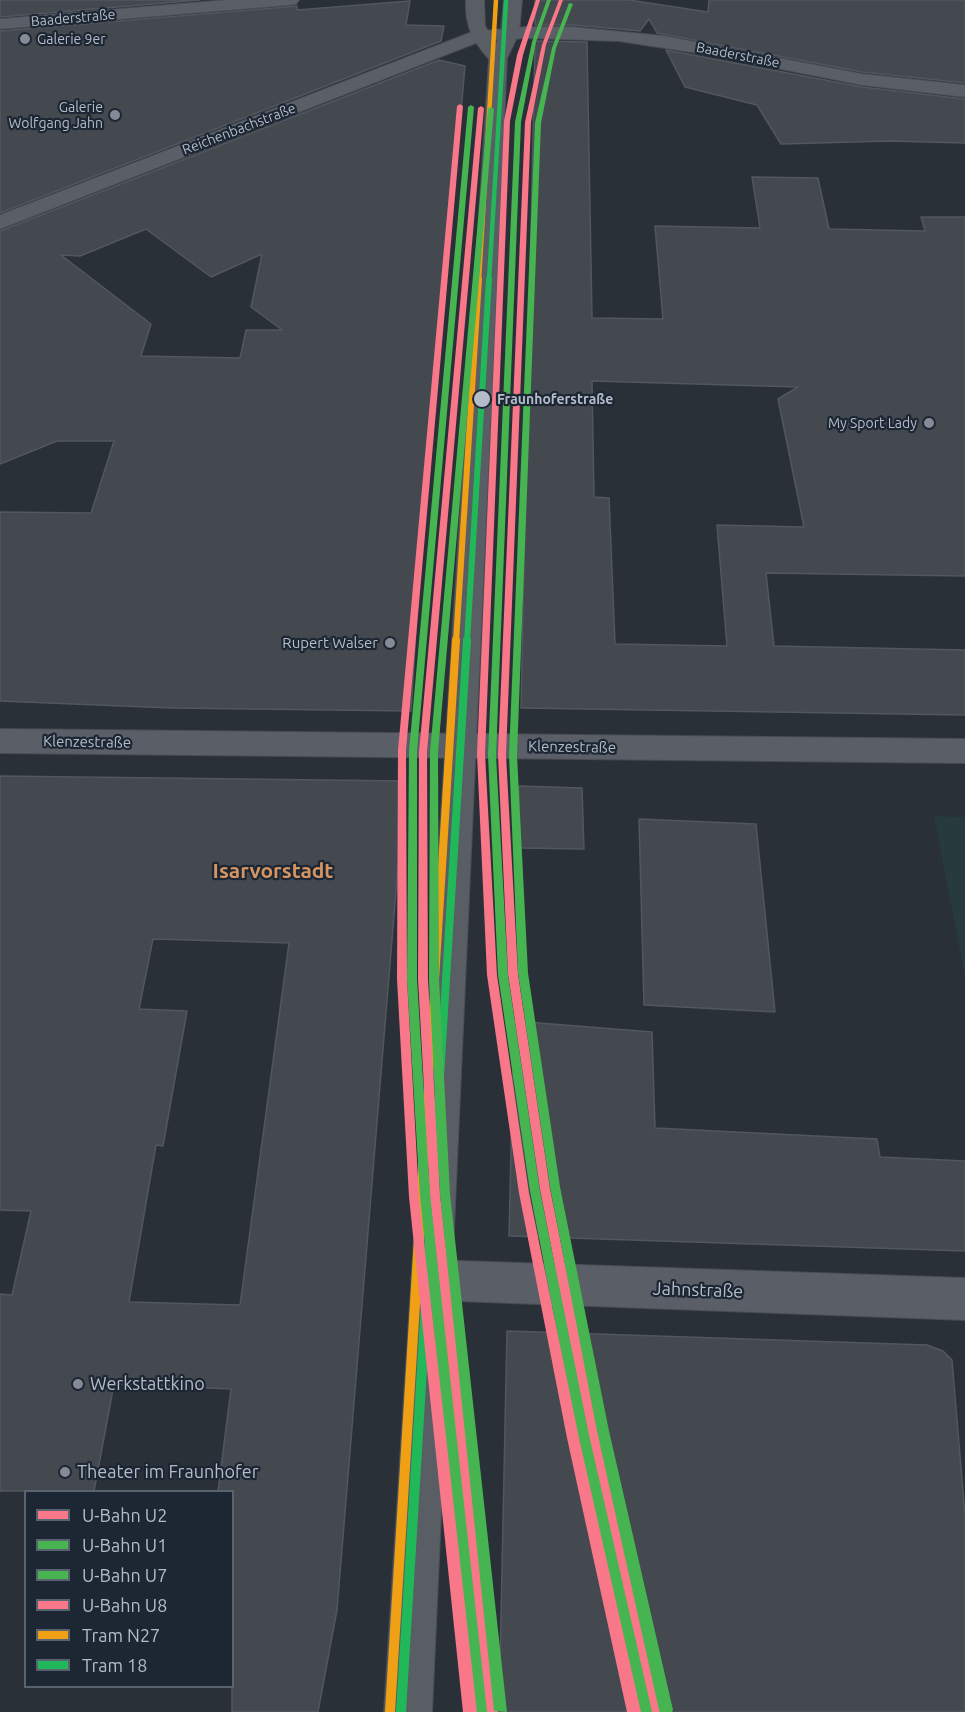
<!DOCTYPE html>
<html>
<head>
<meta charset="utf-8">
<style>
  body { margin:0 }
  #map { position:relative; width:965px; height:1712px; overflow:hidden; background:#2a3038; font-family:Ubuntu,sans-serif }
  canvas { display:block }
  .legend { position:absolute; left:24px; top:1490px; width:210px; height:198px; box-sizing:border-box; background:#1d2633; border:2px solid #59626f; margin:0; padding:8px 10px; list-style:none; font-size:18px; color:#b4bcc9 }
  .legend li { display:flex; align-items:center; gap:12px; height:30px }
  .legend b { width:30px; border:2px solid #59626f }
</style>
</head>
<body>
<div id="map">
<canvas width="965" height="1712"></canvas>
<ul class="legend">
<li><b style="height:8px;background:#f87789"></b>U-Bahn U2</li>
<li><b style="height:8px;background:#46b450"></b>U-Bahn U1</li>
<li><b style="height:8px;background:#46b450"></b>U-Bahn U7</li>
<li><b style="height:8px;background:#f87789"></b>U-Bahn U8</li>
<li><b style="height:8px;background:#f0a014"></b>Tram N27</li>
<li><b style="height:8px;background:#20b859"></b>Tram 18</li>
</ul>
</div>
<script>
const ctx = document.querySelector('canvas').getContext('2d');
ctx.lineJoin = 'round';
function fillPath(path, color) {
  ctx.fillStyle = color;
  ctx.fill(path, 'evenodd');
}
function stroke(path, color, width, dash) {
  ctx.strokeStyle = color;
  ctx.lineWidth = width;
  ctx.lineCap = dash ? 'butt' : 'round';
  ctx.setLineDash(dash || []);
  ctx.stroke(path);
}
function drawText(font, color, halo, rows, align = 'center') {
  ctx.font = font + ' Ubuntu,sans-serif';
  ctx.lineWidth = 4.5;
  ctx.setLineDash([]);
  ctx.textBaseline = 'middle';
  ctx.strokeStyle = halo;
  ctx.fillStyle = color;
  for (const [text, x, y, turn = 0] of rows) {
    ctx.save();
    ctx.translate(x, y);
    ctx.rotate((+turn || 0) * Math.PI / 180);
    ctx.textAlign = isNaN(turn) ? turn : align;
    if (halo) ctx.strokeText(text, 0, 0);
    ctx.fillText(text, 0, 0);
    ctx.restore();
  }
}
const green = new Path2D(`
  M 934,816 L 965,817 L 965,977 Z`);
const building = new Path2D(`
  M 0,0 L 200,0 L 0,17 Z
  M 535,0 L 629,0 L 708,12 L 709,0 L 965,0 L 965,83 L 862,72 L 657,33 L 649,19 L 640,31 L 573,25 L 535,25 Z
  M 410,1 L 406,25 L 444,26 L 441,41 L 0,213 L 0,31 L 297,6 L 297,10 Z
  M 535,41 L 587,42 L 592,318 L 663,319 L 655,226 L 760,228 L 752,177 L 818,178 L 829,229 L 925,231 L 921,217 L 965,217 L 965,576 L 766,573 L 774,646 L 965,650 L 965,715 L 521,708 ZM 592,381 L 798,387 L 778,399 L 804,527 L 717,525 L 727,646 L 615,644 L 609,498 L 594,497 Z
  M 666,50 L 862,87 L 965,99 L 965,143 L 890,141 L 781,144 L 757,105 L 685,87 Z
  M 439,60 L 465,66 L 418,599 L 411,711 L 171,708 L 0,701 L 0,512 L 91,513 L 114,441 L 57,441 L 0,464 L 0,231 ZM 146,229 L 211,277 L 262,254 L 251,307 L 282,330 L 246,330 L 240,358 L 141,356 L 151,324 L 61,255 L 80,256 Z
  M 0,776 L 405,781 L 337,1610 L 318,1712 L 232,1712 L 232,1491 L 218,1491 L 231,1389 L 114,1384 L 94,1491 L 0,1491 L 0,1294 L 12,1295 L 31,1211 L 0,1210 ZM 153,939 L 289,943 L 240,1305 L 129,1302 L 156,1145 L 163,1146 L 187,1011 L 139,1009 Z
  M 519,786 L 582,788 L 584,849 L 518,848 Z
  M 639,819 L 756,824 L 775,1012 L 644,1005 Z
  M 514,1021 L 652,1032 L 655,1128 L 877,1139 L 880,1157 L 965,1161 L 965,1251 L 509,1236 Z
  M 507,1331 L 927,1345 L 943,1351 L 952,1360 L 965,1516 L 965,1712 L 499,1712 Z`);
const street = new Path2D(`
  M 227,0 L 299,0 L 296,4 L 290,5 L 0,29 L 0,19 Z
  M 526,27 L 573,27 L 664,36 L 862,74 L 965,85 L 965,97 L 862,85 L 710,55 L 619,41 L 526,38 L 481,41 L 0,229 L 0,215 L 472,32 Z
  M 0,729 L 965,739 L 965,763 L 0,753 Z
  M 431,1260 L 965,1278 L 965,1320 L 431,1300 L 417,1294 L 411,1280 L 417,1266 Z`);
const secondary = new Path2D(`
  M 466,0 L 484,0 L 485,26 L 496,44 L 501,33 L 504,0 L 522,0 L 519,33 L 507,58 L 432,1712 L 384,1712 L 489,59 C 472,40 465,25 466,0 Z`);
const tram1Far3 = new Path2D(`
  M 479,280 L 496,0`);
const tram1Far2 = new Path2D(`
  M 456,642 L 479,279`);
const tram1Far1 = new Path2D(`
  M 427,1109 L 456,640`);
const tram1 = new Path2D(`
  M 390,1712 L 427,1107`);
const tram2Far3 = new Path2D(`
  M 489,280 L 506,1`);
const tram2Far2 = new Path2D(`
  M 467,642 L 489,279`);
const tram2Far1 = new Path2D(`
  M 438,1109 L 467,640`);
const tram2 = new Path2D(`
  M 401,1712 L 438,1107`);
const metro1 = new Path2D(`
  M 559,0 L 563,0 L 546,45 L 531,122 L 506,755 L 518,974 L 550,1189 L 599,1433 L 663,1712 L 649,1712 L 587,1433 L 540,1189 L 508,974 L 498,755 L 525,122 L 542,45 Z
  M 481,106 L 484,108 L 427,752 L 428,979 L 440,1195 L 498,1712 L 484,1712 L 430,1195 L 418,979 L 419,752 L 478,108 Z`);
const metro2 = new Path2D(`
  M 547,0 L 551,0 L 536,42 L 521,122 L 496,755 L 508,975 L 540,1191 L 589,1435 L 652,1712 L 638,1712 L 577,1435 L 530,1191 L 498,975 L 488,755 L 515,122 L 532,42 Z
  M 471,105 L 474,107 L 417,751 L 417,979 L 430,1196 L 487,1712 L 473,1712 L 420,1196 L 407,979 L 409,751 L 468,107 Z`);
const metro3 = new Path2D(`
  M 569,3 L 573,4 L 556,48 L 541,123 L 517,755 L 528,973 L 560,1187 L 609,1431 L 673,1710 L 672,1712 L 660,1712 L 659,1710 L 597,1431 L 550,1187 L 518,973 L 509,755 L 535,123 L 552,48 Z
  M 491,107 L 494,109 L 438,752 L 439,979 L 450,1194 L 507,1712 L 494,1711 L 440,1194 L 429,979 L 430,752 L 488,109 Z`);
const metro4 = new Path2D(`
  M 536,0 L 540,0 L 523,55 L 510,121 L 485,754 L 497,975 L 529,1193 L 579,1438 L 641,1712 L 627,1712 L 567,1438 L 519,1193 L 487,975 L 477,754 L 504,121 L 517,55 Z
  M 460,104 L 463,106 L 406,750 L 407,979 L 419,1197 L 477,1712 L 463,1712 L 409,1197 L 397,979 L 398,750 L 457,106 Z`);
const markers = [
  [25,39,6,"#848b96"],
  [115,115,6,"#848b96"],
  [482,399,9,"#b4bcc9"],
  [929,423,6,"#848b96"],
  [390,643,6,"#848b96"],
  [78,1384,6,"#848b96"],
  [65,1472,6,"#848b96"]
];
const farStreetnames = [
  ["Baaderstraße",73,18,-5],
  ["Baaderstraße",738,55,11],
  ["Reichenbachstraße",239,129,-21]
];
const farPoinames = [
  ["Galerie 9er",37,39,"left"],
  ["Galerie",103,107],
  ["Wolfgang Jahn",103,123],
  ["My Sport Lady",917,423]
];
const farStopnames = [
  ["Fraunhoferstraße",497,399]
];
const poiNames = [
  ["Rupert Walser",378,643]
];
const streetNames = [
  ["Klenzestraße",87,742,1],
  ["Klenzestraße",572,747,1]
];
const nearStreetnames = [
  ["Jahnstraße",698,1290,2]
];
const nearPoinames = [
  ["Werkstattkino",90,1384],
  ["Theater im Fraunhofer",77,1472]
];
const districtNames = [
  ["Isarvorstadt",273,871]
];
fillPath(green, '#273a3e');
fillPath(building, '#444950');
stroke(building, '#52575f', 1.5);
stroke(street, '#484c53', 2);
stroke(secondary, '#484c53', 2);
fillPath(street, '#5a5e66');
fillPath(secondary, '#595d64');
stroke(tram1Far3, '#f0a014', 4.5);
stroke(tram1Far2, '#f0a014', 6);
stroke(tram1Far1, '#f0a014', 8);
stroke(tram1, '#f0a014', 10);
stroke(tram2Far3, '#20b859', 4.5);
stroke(tram2Far2, '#20b859', 6);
stroke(tram2Far1, '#20b859', 8);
stroke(tram2, '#20b859', 10);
fillPath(metro1, '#f87789');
fillPath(metro2, '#46b450');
fillPath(metro3, '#46b450');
fillPath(metro4, '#f87789');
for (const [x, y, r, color] of markers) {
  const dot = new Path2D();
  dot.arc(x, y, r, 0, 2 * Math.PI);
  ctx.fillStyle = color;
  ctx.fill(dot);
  stroke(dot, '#1d2633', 2);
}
drawText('14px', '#b4bcc9', '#1d2633', farStreetnames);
drawText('14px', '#b4bcc9', '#1d2633', farPoinames, 'right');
drawText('bold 14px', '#b4bcc9', '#1d2633', farStopnames, 'left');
drawText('15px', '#b4bcc9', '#1d2633', poiNames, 'right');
drawText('15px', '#b4bcc9', '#1d2633', streetNames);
drawText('18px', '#b4bcc9', '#1d2633', nearStreetnames);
drawText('18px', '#b4bcc9', '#1d2633', nearPoinames, 'left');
drawText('bold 21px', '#d59563', '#1d2633', districtNames);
</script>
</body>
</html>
